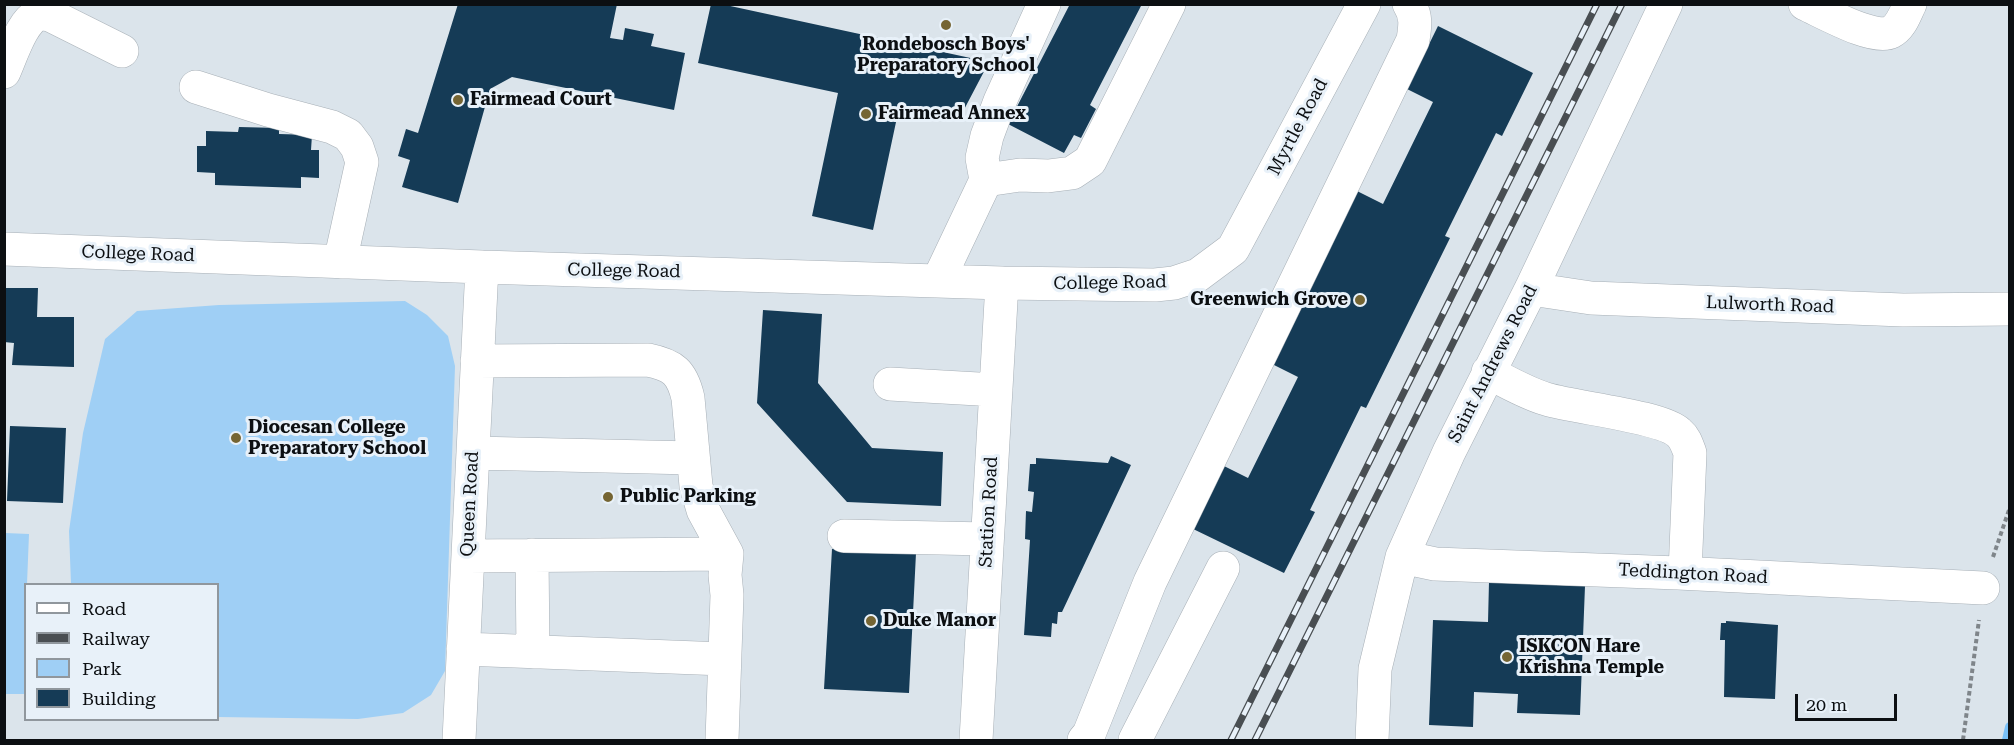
<!DOCTYPE html>
<html>
<head>
<meta charset="utf-8">
<style>
  body { margin:0 }
  #map { position:relative; width:2014px; height:745px; overflow:hidden; background:#dbe4eb; font-family:"Roboto Serif",serif }
  canvas { display:block }
  .frame { position:absolute; inset:0; border:6px solid #0c0f12; pointer-events:none }
  .legend { position:absolute; left:24px; top:583px; width:195px; height:138px; box-sizing:border-box; background:#e8f1f9; border:2px solid #90979d; margin:0; padding:8px 10px; list-style:none; font-size:18px; color:#0c0f12 }
  .legend li { display:flex; align-items:center; gap:12px; height:30px }
  .legend b { width:30px; border:2px solid #90979d }
  .scale { position:absolute; left:1795px; top:694px; width:102px; height:27px; box-sizing:border-box; border:3px solid #0c0f12; border-top:0; padding-left:8px; font-size:18px; line-height:21px; white-space:nowrap; color:#0c0f12; -webkit-text-stroke:4px #e8f1f9; paint-order:stroke }
</style>
</head>
<body>
<div id="map">
<canvas width="2014" height="745"></canvas>
<div class="frame"></div>
<ul class="legend">
<li><b style="height:8px;background:#fff"></b>Road</li>
<li><b style="height:8px;background:#494e52"></b>Railway</li>
<li><b style="height:16px;background:#9fcff5"></b>Park</li>
<li><b style="height:16px;background:#153b56"></b>Building</li>
</ul>
<div class="scale">20 m</div>
</div>
<script>
const ctx = document.querySelector('canvas').getContext('2d');
ctx.lineJoin = 'round';
function fillPath(path, color) {
  ctx.fillStyle = color;
  ctx.fill(path, 'evenodd');
}
function stroke(path, color, width, dash) {
  ctx.strokeStyle = color;
  ctx.lineWidth = width;
  ctx.lineCap = dash ? 'butt' : 'round';
  ctx.setLineDash(dash || []);
  ctx.stroke(path);
}
function drawText(font, color, halo, rows, align = 'center') {
  ctx.font = font + ' "Roboto Serif",serif';
  ctx.lineWidth = 6;
  ctx.setLineDash([]);
  ctx.textBaseline = 'middle';
  ctx.strokeStyle = halo;
  ctx.fillStyle = color;
  for (const [text, x, y, turn = 0] of rows) {
    ctx.save();
    ctx.translate(x, y);
    ctx.rotate((+turn || 0) * Math.PI / 180);
    ctx.textAlign = isNaN(turn) ? turn : align;
    if (halo) ctx.strokeText(text, 0, 0);
    ctx.fillText(text, 0, 0);
    ctx.restore();
  }
}
const green = new Path2D(`
  M 405,301 L 427,315 L 448,336 L 455,366 L 445,671 L 431,695 L 403,713 L 358,719 L 218,717 L 218,584 L 71,584 L 69,531 L 83,433 L 105,339 L 137,311 L 219,305 Z
  M 5,533 L 29,534 L 27,584 L 26,584 L 24,694 L 5,694 Z`);
const stream = new Path2D(`
  M 2007,740 L 2010,727`);
const building = new Path2D(`
  M 458,4 L 617,4 L 610,38 L 623,40 L 625,28 L 654,34 L 651,46 L 685,53 L 674,110 L 512,77 L 490,89 L 458,203 L 402,187 L 410,160 L 398,156 L 406,129 L 418,133 Z
  M 711,4 L 721,4 L 989,62 L 958,121 L 899,108 L 873,230 L 812,216 L 838,93 L 698,63 Z
  M 1070,4 L 1142,4 L 1090,105 L 1096,109 L 1081,138 L 1074,135 L 1064,153 L 1008,124 Z
  M 1438,26 L 1533,73 L 1502,136 L 1496,133 L 1445,236 L 1450,238 L 1366,408 L 1361,406 L 1310,510 L 1315,512 L 1284,573 L 1189,527 L 1220,464 L 1248,478 L 1298,377 L 1270,363 L 1355,190 L 1383,204 L 1433,102 L 1407,89 Z
  M 239,127 L 279,128 L 279,134 L 312,135 L 311,150 L 319,150 L 319,178 L 301,177 L 301,188 L 215,185 L 215,173 L 197,172 L 197,146 L 206,146 L 206,131 L 238,132 Z
  M 4,288 L 38,288 L 37,317 L 74,317 L 74,367 L 12,365 L 14,343 L 4,342 Z
  M 763,310 L 822,314 L 818,383 L 872,448 L 943,452 L 941,506 L 847,502 L 757,403 Z
  M 10,426 L 66,428 L 63,503 L 7,501 Z
  M 1111,456 L 1131,465 L 1062,612 L 1058,612 L 1057,624 L 1052,623 L 1051,637 L 1024,635 L 1030,540 L 1025,539 L 1026,511 L 1032,512 L 1034,492 L 1028,491 L 1030,464 L 1036,464 L 1036,458 L 1108,463 Z
  M 832,549 L 916,553 L 909,693 L 824,689 Z
  M 1489,582 L 1585,586 L 1580,715 L 1517,713 L 1518,694 L 1474,692 L 1473,727 L 1429,725 L 1433,620 L 1488,622 Z
  M 1726,621 L 1778,625 L 1775,699 L 1724,697 L 1725,640 L 1720,640 L 1721,623 L 1726,623 Z`);
const path = new Path2D(`
  M 1993,557 L 2010,507
  M 1963,740 L 1979,620`);
const minor = new Path2D(`
  M 1805,4 C 1823,12 1874,41 1891,32 C 1901,27 1905,14 1910,4
  M 4,72 C 11,57 23,17 40,14 C 44,13 47,15 50,15 L 122,51
  M 196,87 L 268,110 L 332,127 L 348,135 L 357,147 L 362,162 L 340,262
  M 986,180 L 982,158 L 987,136 L 1000,101 L 1044,4
  M 4,249 L 482,267 L 1002,283 L 1155,285 L 1174,283 L 1198,275 L 1233,249 L 1364,4
  M 938,281 L 986,180 L 1020,175 L 1048,176 L 1072,173 L 1090,161 L 1169,4
  M 1531,289 L 1591,298 L 1903,310 L 2010,309
  M 477,361 L 648,360 C 673,365 682,372 688,398 L 696,486 L 703,510 L 727,554 L 725,575 L 727,595 L 722,740
  M 1488,372 C 1507,382 1526,393 1546,399 C 1575,408 1661,416 1679,433 C 1685,438 1687,445 1690,453 L 1685,573
  M 890,384 L 996,390
  M 473,453 L 693,458
  M 844,536 L 987,539
  M 532,555 L 533,652
  M 468,556 L 727,554
  M 1402,557 L 1435,564 L 1678,573 L 1983,588
  M 463,649 L 724,659
  M 459,740 L 482,267
  M 976,740 L 1002,283
  M 1084,740 L 1089,734 L 1150,582 L 1413,40 C 1415,27 1417,16 1409,4
  M 1135,740 L 1223,568
  M 1372,740 L 1375,669 L 1402,557 L 1449,452 L 1531,289 L 1666,4`);
const rail = new Path2D(`
  M 1231,740 L 1597,4
  M 1255,740 L 1622,4`);
const markers = [
  [946,25,6,"#756533"],
  [458,100,6,"#756533"],
  [866,114,6,"#756533"],
  [1360,300,6,"#756533"],
  [236,438,6,"#756533"],
  [608,497,6,"#756533"],
  [871,621,6,"#756533"],
  [1507,657,6,"#756533"]
];
const poiNames = [
  ["Rondebosch Boys'",946,45,"center"],
  ["Preparatory School",946,66,"center"],
  ["Fairmead Court",470,100],
  ["Fairmead Annex",878,114],
  ["Greenwich Grove",1348,300,"right"],
  ["Diocesan College",248,428],
  ["Preparatory School",248,449],
  ["Public Parking",620,497],
  ["Duke Manor",883,621],
  ["ISKCON Hare",1519,647],
  ["Krishna Temple",1519,668]
];
const streetNames = [
  ["Myrtle Road",1298,127,-62],
  ["College Road",138,254,2],
  ["College Road",624,271,1],
  ["College Road",1110,283,-1],
  ["Lulworth Road",1770,305,2],
  ["Saint Andrews Road",1493,364,-63],
  ["Queen Road",470,504,-87],
  ["Station Road",989,512,-87],
  ["Teddington Road",1693,574,3]
];
fillPath(green, '#9fcff5');
stroke(stream, '#7ac1f8', 10);
fillPath(building, '#153b56');
stroke(minor, '#a7afb6', 34);
stroke(path, '#7f858a', 4, [4.5, 3]);
stroke(minor, '#fff', 33);
stroke(rail, '#494e52', 7);
stroke(rail, '#e8f1f9', 4.5, [14]);
for (const [x, y, r, color] of markers) {
  const dot = new Path2D();
  dot.arc(x, y, r, 0, 2 * Math.PI);
  ctx.fillStyle = color;
  ctx.fill(dot);
  stroke(dot, '#e8f1f9', 2);
}
drawText('bold 18px', '#0c0f12', '#e8f1f9', poiNames, 'left');
drawText('18px', '#0c0f12', '#e8f1f9', streetNames);
</script>
</body>
</html>
